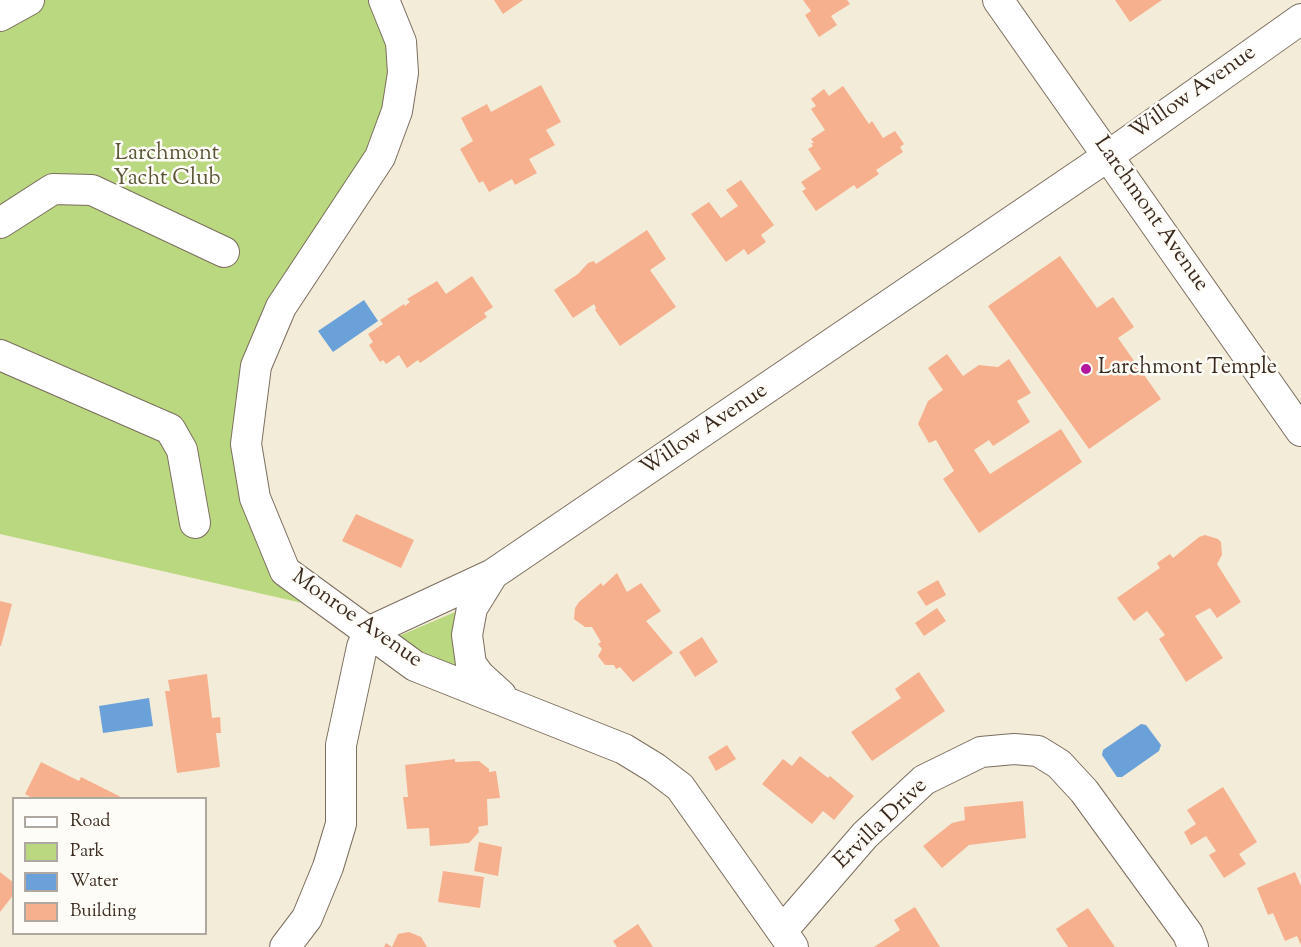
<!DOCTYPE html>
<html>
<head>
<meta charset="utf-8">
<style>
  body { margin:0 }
  #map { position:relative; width:1301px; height:947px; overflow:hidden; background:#f3ecd8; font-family:"Sorts Mill Goudy",serif }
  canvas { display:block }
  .legend { position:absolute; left:12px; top:797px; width:195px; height:138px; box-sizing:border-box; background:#fdfcf7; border:2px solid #afa8a0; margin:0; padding:8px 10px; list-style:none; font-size:18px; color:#3b2a1e }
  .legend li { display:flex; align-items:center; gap:12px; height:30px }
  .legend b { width:30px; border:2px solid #afa8a0 }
</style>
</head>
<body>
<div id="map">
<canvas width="1301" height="947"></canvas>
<ul class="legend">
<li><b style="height:8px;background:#fff"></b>Road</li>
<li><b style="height:16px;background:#bad87f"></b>Park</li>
<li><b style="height:16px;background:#6aa1d8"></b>Water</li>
<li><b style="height:16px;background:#f6b08e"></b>Building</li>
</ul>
</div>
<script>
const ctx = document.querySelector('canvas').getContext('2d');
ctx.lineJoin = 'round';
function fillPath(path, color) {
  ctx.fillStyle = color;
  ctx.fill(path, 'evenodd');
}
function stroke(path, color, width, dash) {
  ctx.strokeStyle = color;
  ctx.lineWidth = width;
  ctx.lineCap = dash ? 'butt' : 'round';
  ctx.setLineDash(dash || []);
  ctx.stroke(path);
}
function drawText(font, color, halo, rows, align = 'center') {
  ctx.font = font + ' "Sorts Mill Goudy",serif';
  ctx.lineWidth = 5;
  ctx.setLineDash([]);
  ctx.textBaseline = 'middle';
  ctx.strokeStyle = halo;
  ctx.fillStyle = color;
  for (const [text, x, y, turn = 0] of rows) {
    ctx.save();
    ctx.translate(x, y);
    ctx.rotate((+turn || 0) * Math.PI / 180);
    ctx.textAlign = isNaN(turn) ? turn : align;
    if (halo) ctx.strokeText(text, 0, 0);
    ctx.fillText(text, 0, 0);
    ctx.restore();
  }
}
const green = new Path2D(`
  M 0,0 L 380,0 L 398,43 L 393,107 L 286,292 L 241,439 L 280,571 L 333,610 L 0,534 Z
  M 462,609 L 472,674 L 426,660 L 392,639 Z`);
const water = new Path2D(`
  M 364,300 L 378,321 L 333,352 L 318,331 Z
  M 149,698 L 153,726 L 103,733 L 99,706 Z
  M 1141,724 L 1146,725 L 1161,745 L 1159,751 L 1122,777 L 1117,777 L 1102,755 L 1103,750 Z`);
const building = new Path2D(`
  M 494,0 L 523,0 L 503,14 Z
  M 803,0 L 847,0 L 850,4 L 831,16 L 837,25 L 819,37 L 805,15 L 811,11 Z
  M 1115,0 L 1162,0 L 1130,22 Z
  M 541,85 L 561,122 L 546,130 L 555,145 L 529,159 L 537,173 L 515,185 L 512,179 L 489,192 L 483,181 L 479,183 L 460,149 L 473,141 L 461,118 L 487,104 L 491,112 Z
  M 843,86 L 869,124 L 872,121 L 883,138 L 895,131 L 904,144 L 900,147 L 903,152 L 876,170 L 879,174 L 857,189 L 854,185 L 816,211 L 802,191 L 806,189 L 801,182 L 821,169 L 808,149 L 813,146 L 811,143 L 814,143 L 811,139 L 825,130 L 811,109 L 816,106 L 811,99 L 824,89 L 829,96 Z
  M 741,180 L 774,225 L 761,235 L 766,242 L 748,255 L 744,249 L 726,262 L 691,214 L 709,202 L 721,218 L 738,206 L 726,190 Z
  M 647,230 L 666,259 L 650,270 L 676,307 L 620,346 L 595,310 L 596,308 L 594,304 L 573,318 L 554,290 L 578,274 L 588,263 L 594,261 L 596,264 Z
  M 1060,256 L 1097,308 L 1113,297 L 1134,327 L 1118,338 L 1161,399 L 1089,449 L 988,306 Z
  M 472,276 L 493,307 L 484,313 L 487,317 L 420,363 L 418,360 L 407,368 L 399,355 L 386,364 L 383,360 L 380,362 L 369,345 L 373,342 L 368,334 L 383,324 L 380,320 L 404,304 L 405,306 L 410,302 L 407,299 L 437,281 L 446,294 Z
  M 947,354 L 963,376 L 979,365 L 998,367 L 1009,359 L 1031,393 L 1017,401 L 1030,422 L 993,446 L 989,440 L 974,450 L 990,474 L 1061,429 L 1082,462 L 979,533 L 943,479 L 954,471 L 936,440 L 929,443 L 918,424 L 928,401 L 943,390 L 928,368 Z
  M 356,514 L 414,540 L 401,568 L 342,541 Z
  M 1205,535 L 1218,539 L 1221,542 L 1222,555 L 1217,564 L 1241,602 L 1217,618 L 1210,608 L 1195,616 L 1223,658 L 1186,682 L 1159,639 L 1165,635 L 1147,611 L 1134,621 L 1117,598 L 1160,568 L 1157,563 L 1170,554 L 1173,558 L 1199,537 Z
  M 617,573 L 627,592 L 641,583 L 661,611 L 646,621 L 673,653 L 633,682 L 620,667 L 616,669 L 614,665 L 605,665 L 598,656 L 602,649 L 598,644 L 601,642 L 592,627 L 585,627 L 574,619 L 575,608 L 579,602 L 601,583 L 603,586 Z
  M 938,580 L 946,595 L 926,606 L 917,592 Z
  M 0,601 L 12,604 L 1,646 L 0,646 Z
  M 937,608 L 946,621 L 924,636 L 915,623 Z
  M 702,637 L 718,662 L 695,677 L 679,652 Z
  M 919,672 L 945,711 L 872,761 L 851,732 L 901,698 L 895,689 Z
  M 207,674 L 212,718 L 220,717 L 221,733 L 216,733 L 220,767 L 177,773 L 165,691 L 170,691 L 168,680 Z
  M 727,745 L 736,759 L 716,771 L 708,757 Z
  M 800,756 L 828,778 L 830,776 L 854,796 L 834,820 L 823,811 L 812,824 L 762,784 L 783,759 L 792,766 Z
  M 455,759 L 455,762 L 479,761 L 489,769 L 489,772 L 496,771 L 500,798 L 487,799 L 488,825 L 478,827 L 479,832 L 469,843 L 430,846 L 429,828 L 407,829 L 403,797 L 408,797 L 405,765 Z
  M 41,762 L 79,781 L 81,777 L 123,798 L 32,798 L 25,794 Z
  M 1223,787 L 1257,842 L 1239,854 L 1246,864 L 1224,878 L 1209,855 L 1216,851 L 1206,836 L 1191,845 L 1184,832 L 1196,824 L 1187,810 Z
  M 1023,801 L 1026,838 L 969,845 L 942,868 L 923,846 L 952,823 L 965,820 L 964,807 Z
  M 479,842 L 502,847 L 498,876 L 474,871 Z
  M 443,871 L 484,877 L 480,908 L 438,902 Z
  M 0,872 L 14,883 L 14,894 L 0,912 Z
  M 1295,872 L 1301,886 L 1301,945 L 1297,936 L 1285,941 L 1273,913 L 1268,915 L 1257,888 Z
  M 915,907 L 940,947 L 874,947 L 900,930 L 894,920 Z
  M 1088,908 L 1115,947 L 1068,947 L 1056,929 Z
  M 638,924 L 653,947 L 617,947 L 613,941 Z
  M 409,932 L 421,937 L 427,947 L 384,947 L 386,943 L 392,947 L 398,934 Z`);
const minor = new Path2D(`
  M 384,0 L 401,42 L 403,73 L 397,111 L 380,157 L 281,307 L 256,366 L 246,444 L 255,498 L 285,571 L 415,666 L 624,749 L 655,768 L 680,787 L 793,947
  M 998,0 L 1301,431
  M 0,16 L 29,0
  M 0,223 L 53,189 L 92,190 L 224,252
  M 0,355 L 170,429 L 182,450 L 195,523
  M 493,574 L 472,608 L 467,635 L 471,664 L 479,675 L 501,695
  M 782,931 L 865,835 L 924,780 L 981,752 L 1014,749 L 1038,751 L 1059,764 L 1084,791 L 1188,934 L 1193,947
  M 285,947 L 307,918 L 328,867 L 341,824 L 341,745 L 362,647 L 368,632 L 493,574 L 1108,156 L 1301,19`);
const markers = [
  [1086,369,6,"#b5179e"]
];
const streetNames = [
  ["Willow Avenue",1194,94,-35],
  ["Larchmont Avenue",1150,215,55],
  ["Willow Avenue",705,431,-34],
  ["Monroe Avenue",356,620,35],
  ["Ervilla Drive",882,825,-44]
];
const parkNames = [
  ["Larchmont",167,155],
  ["Yacht Club",167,180]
];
const poiNames = [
  ["Larchmont Temple",1098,369]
];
fillPath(green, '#bad87f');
fillPath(water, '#6aa1d8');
fillPath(building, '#f6b08e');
stroke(minor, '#7b6e5f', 32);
stroke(minor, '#fff', 30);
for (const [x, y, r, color] of markers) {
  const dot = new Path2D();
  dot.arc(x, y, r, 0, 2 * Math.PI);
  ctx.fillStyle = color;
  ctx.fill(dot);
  stroke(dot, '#fdfcf7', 2);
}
drawText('22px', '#3b2a1e', '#fdfcf7', streetNames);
drawText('22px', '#5b5636', '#fdfcf7', parkNames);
drawText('22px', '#3b2a1e', '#fdfcf7', poiNames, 'left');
</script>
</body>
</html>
